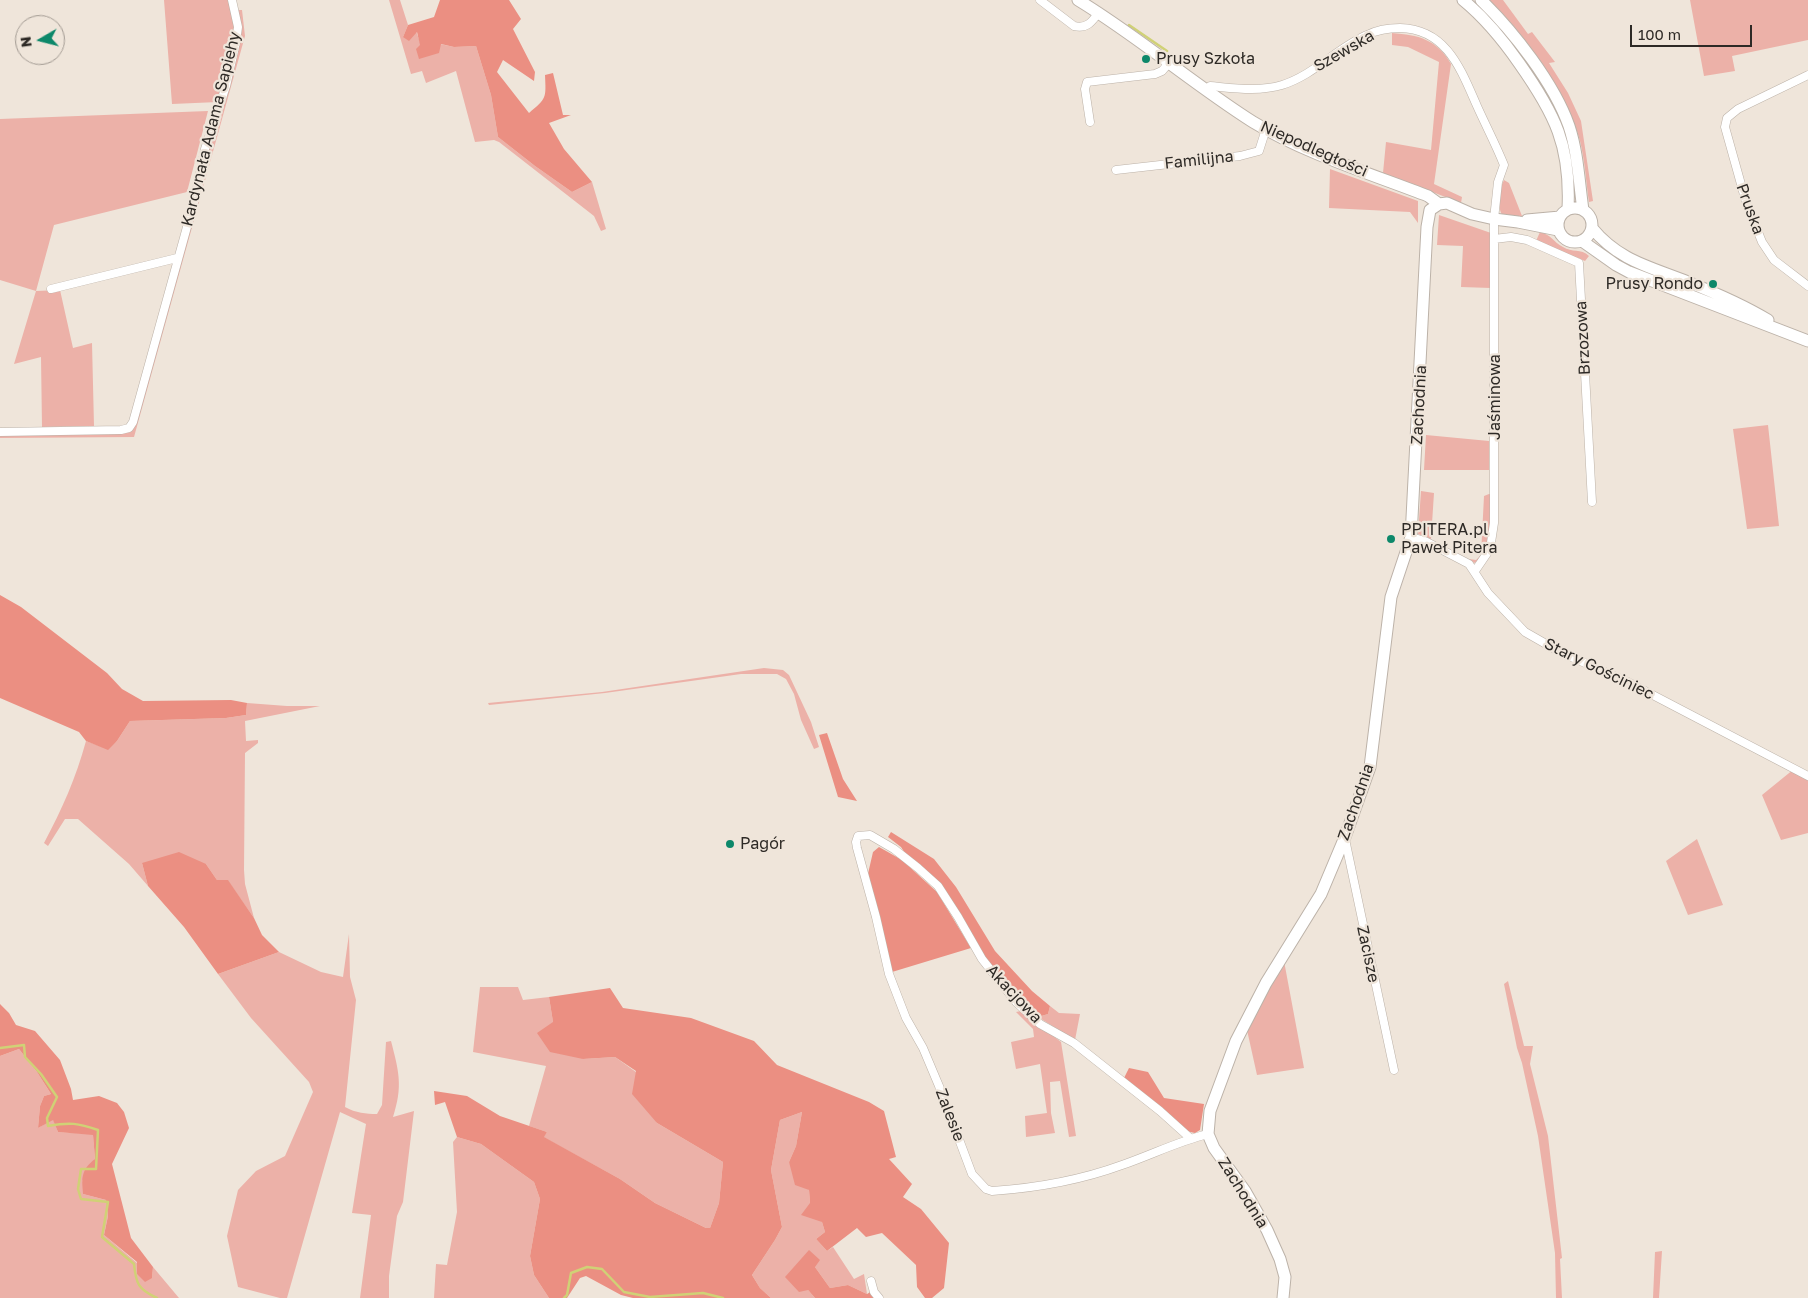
<!DOCTYPE html>
<html>
<head>
<meta charset="utf-8">
<style>
  body { margin:0 }
  #map { position:relative; width:1808px; height:1298px; overflow:hidden; background:#efe5da; font-family:"Golos Text",sans-serif }
  canvas { display:block }
  .north { position:absolute; left:15px; top:15px; width:50px; height:50px; box-sizing:border-box; background:#efe5da; border:1px solid #a29a92; border-radius:50%; rotate:262deg; font-size:14px; font-weight:700; line-height:20px; text-align:center; color:#2e2a26 }
  .north::after { content:''; display:block; margin:auto; width:18px; height:22px; background:#0d886a; clip-path:polygon(50% 0,100% 100%,50% 72%,0 100%) }
  .scale { position:absolute; left:1630px; top:25px; width:122px; height:22px; box-sizing:border-box; border:2px solid #2e2a26; border-top:0; padding-left:6px; font-size:15px; line-height:18px; white-space:nowrap; color:#2e2a26; -webkit-text-stroke:4px #efe5da; paint-order:stroke }
</style>
</head>
<body>
<div id="map">
<canvas width="1808" height="1298"></canvas>
<div class="north">N</div>
<div class="scale">100 m</div>
</div>
<script>
const ctx = document.querySelector('canvas').getContext('2d');
ctx.lineJoin = 'round';
function fillPath(path, color) {
  ctx.fillStyle = color;
  ctx.fill(path, 'evenodd');
}
function stroke(path, color, width, dash) {
  ctx.strokeStyle = color;
  ctx.lineWidth = width;
  ctx.lineCap = dash ? 'butt' : 'round';
  ctx.setLineDash(dash || []);
  ctx.stroke(path);
}
function drawText(font, color, halo, rows, align = 'center') {
  ctx.font = font + ' "Golos Text",sans-serif';
  ctx.lineWidth = 4.5;
  ctx.setLineDash([]);
  ctx.textBaseline = 'middle';
  ctx.strokeStyle = halo;
  ctx.fillStyle = color;
  for (const [text, x, y, turn = 0] of rows) {
    ctx.save();
    ctx.translate(x, y);
    ctx.rotate((+turn || 0) * Math.PI / 180);
    ctx.textAlign = isNaN(turn) ? turn : align;
    if (halo) ctx.strokeText(text, 0, 0);
    ctx.fillText(text, 0, 0);
    ctx.restore();
  }
}
const green = new Path2D(`
  M 164,0 L 228,0 L 235,23 L 218,102 L 172,104 Z
  M 389,0 L 400,0 L 408,25 L 403,37 L 416,31 L 421,45 L 440,44 L 454,47 L 476,46 L 491,95 L 498,137 L 535,166 L 572,192 L 592,182 L 606,229 L 601,231 L 594,216 L 499,142 L 494,140 L 475,142 L 456,71 L 426,83 L 422,71 L 411,74 Z
  M 1489,0 L 1503,0 L 1528,34 L 1532,32 L 1555,62 L 1549,63 L 1568,93 L 1581,121 L 1593,201 L 1589,202 C 1586,182 1585,161 1580,141 C 1568,94 1524,33 1489,0 Z
  M 1690,0 L 1808,0 L 1808,40 L 1732,56 L 1735,71 L 1704,76 Z
  M 237,10 L 242,10 L 245,36 L 134,437 L 0,438 L 0,434 L 126,433 L 134,428 L 210,142 L 223,102 Z
  M 1392,33 C 1418,35 1437,39 1451,64 L 1434,184 L 1462,197 L 1461,203 L 1383,173 L 1386,142 L 1431,150 L 1439,62 L 1408,47 L 1392,45 Z
  M 208,111 L 187,192 L 54,225 L 36,291 L 60,290 L 73,348 L 92,343 L 94,426 L 42,427 L 41,357 L 14,364 L 36,291 L 0,280 L 0,119 Z
  M 1330,169 L 1418,201 L 1418,223 L 1410,212 L 1329,208 Z
  M 1504,180 L 1509,183 L 1522,216 L 1509,217 L 1502,215 C 1497,206 1499,189 1504,180 Z
  M 1439,215 L 1491,233 L 1491,288 L 1461,287 L 1463,246 L 1437,245 Z
  M 1540,232 C 1552,235 1553,242 1563,247 C 1572,253 1581,248 1589,256 L 1585,261 L 1536,241 Z
  M 1768,425 L 1779,526 L 1747,529 L 1733,429 Z
  M 1426,435 L 1489,441 L 1489,470 L 1424,470 Z
  M 1421,491 L 1434,493 L 1431,539 L 1418,534 Z
  M 1489,494 L 1493,495 C 1491,513 1494,556 1474,563 L 1469,559 L 1476,560 L 1481,555 L 1484,496 Z
  M 764,668 L 783,670 L 789,675 L 811,722 L 819,747 L 814,749 L 801,720 L 794,694 L 786,679 L 777,674 L 741,674 L 605,693 L 489,705 L 488,703 L 602,692 Z
  M 247,703 L 287,706 L 320,706 L 245,721 L 246,741 L 258,740 L 258,743 L 245,753 L 244,870 L 245,884 L 254,918 L 228,881 L 217,880 L 206,864 L 142,863 L 148,886 L 129,864 L 78,819 L 65,819 L 48,846 L 44,843 C 62,809 76,778 86,741 L 108,749 L 117,741 L 130,721 L 226,718 L 246,715 Z
  M 1794,769 L 1808,777 L 1808,833 L 1781,840 L 1762,795 Z
  M 1697,839 L 1723,905 L 1688,915 L 1666,861 Z
  M 349,934 L 350,977 L 356,1000 L 345,1107 C 356,1113 366,1114 377,1114 L 382,1105 L 386,1042 L 391,1041 C 399,1072 403,1086 393,1117 L 414,1111 L 403,1202 L 397,1216 L 389,1276 L 389,1298 L 360,1298 L 371,1215 L 352,1213 L 366,1124 L 340,1112 L 287,1298 L 280,1298 L 238,1287 L 227,1236 L 238,1190 L 256,1171 L 285,1156 L 313,1092 L 309,1082 L 251,1018 L 218,974 L 279,952 L 321,972 L 343,977 Z
  M 1284,961 L 1304,1068 L 1257,1075 L 1247,1030 Z
  M 1508,981 L 1524,1046 L 1533,1046 L 1530,1064 L 1548,1136 L 1562,1258 L 1560,1259 L 1562,1298 L 1556,1298 L 1555,1253 L 1538,1136 L 1522,1063 L 1517,1048 L 1504,984 Z
  M 480,987 L 518,987 L 523,1000 L 549,997 L 553,1022 L 583,1059 L 615,1057 L 636,1072 L 657,1123 L 723,1162 L 719,1203 L 710,1228 L 706,1228 L 655,1203 L 620,1179 L 543,1137 L 547,1132 L 529,1126 L 546,1066 L 473,1052 Z
  M 1050,1006 L 1059,1013 L 1080,1014 L 1075,1040 L 1038,1017 L 1048,1014 Z
  M 1021,1011 L 1061,1042 L 1076,1136 L 1069,1137 L 1060,1081 L 1050,1082 L 1051,1113 L 1055,1133 L 1026,1137 L 1025,1116 L 1047,1113 L 1040,1064 L 1016,1069 L 1011,1042 L 1034,1037 L 1033,1029 L 1016,1012 Z
  M 19,1049 L 37,1072 L 51,1094 L 44,1096 L 40,1106 L 38,1128 L 53,1119 L 58,1132 L 93,1134 L 95,1159 L 82,1181 L 83,1194 L 106,1200 L 108,1216 L 104,1235 L 137,1263 L 137,1274 L 152,1278 L 153,1267 L 179,1298 L 0,1298 L 0,1056 Z
  M 802,1112 L 796,1146 L 789,1162 L 809,1190 L 810,1203 L 822,1222 L 825,1232 L 816,1239 L 827,1251 L 833,1247 L 854,1279 L 864,1274 L 867,1294 L 848,1285 L 830,1288 L 815,1267 L 809,1251 L 808,1290 L 815,1298 L 771,1298 L 760,1288 L 752,1275 L 775,1240 L 782,1227 L 771,1170 L 780,1120 Z
  M 457,1137 L 481,1144 L 534,1182 L 540,1199 L 530,1256 L 534,1275 L 549,1298 L 434,1298 L 436,1264 L 447,1265 L 457,1212 L 453,1142 Z
  M 1662,1251 L 1659,1298 L 1653,1298 L 1655,1252 Z`);
const forest = new Path2D(`
  M 440,0 L 509,0 L 521,19 L 513,29 L 535,72 L 534,81 L 503,60 L 497,72 L 529,113 C 547,98 546,98 545,75 L 553,73 L 563,115 L 571,115 L 549,123 L 564,149 L 592,182 L 572,192 L 535,166 L 498,137 L 491,95 L 476,46 L 454,47 L 441,44 L 439,53 L 419,59 L 416,49 L 420,45 L 417,32 L 409,41 L 403,37 L 408,25 L 434,17 Z
  M 0,595 L 21,607 L 107,673 L 122,689 L 143,701 L 231,700 L 247,703 L 246,715 L 226,718 L 130,721 L 117,741 L 108,750 L 86,741 L 79,732 L 0,698 Z
  M 827,733 L 843,779 L 857,801 L 838,797 L 819,735 Z
  M 891,832 L 934,859 L 956,887 L 995,951 L 1032,991 L 1050,1006 L 1048,1014 L 1038,1017 L 1019,1000 L 985,959 L 961,916 L 908,858 L 901,847 L 888,837 Z
  M 879,847 L 902,860 L 937,892 L 971,948 L 892,972 L 867,878 L 873,852 Z
  M 179,852 L 206,864 L 217,880 L 228,880 L 254,918 L 262,935 L 279,952 L 218,974 L 184,927 L 148,886 L 142,863 Z
  M 610,988 L 623,1008 L 691,1018 L 754,1041 L 777,1065 L 869,1102 L 884,1111 L 896,1157 L 889,1159 L 912,1184 L 903,1197 L 921,1209 L 949,1243 L 944,1288 L 932,1298 L 925,1298 L 917,1287 L 916,1265 L 882,1233 L 866,1237 L 857,1228 L 827,1251 L 816,1239 L 825,1232 L 822,1222 L 801,1215 L 810,1203 L 809,1190 L 795,1185 L 789,1162 L 796,1146 L 802,1112 L 780,1120 L 771,1170 L 782,1227 L 775,1240 L 752,1275 L 760,1288 L 771,1298 L 633,1298 L 621,1295 L 586,1276 L 580,1278 L 567,1298 L 549,1298 L 534,1275 L 530,1256 L 540,1199 L 534,1182 L 481,1144 L 457,1137 L 445,1102 L 435,1105 L 434,1091 L 467,1096 L 500,1116 L 547,1132 L 544,1137 L 620,1179 L 655,1203 L 706,1228 L 710,1228 L 719,1203 L 723,1162 L 657,1123 L 632,1094 L 636,1071 L 615,1057 L 583,1059 L 550,1052 L 537,1033 L 553,1022 L 549,997 Z
  M 0,1004 L 9,1013 L 16,1025 L 35,1031 L 60,1060 L 71,1089 L 73,1100 L 99,1096 L 117,1103 L 124,1112 L 129,1128 L 112,1164 L 131,1238 L 153,1267 L 152,1278 L 145,1282 L 137,1274 L 137,1262 L 104,1235 L 108,1216 L 106,1200 L 83,1194 C 81,1177 82,1169 95,1159 L 93,1135 L 58,1132 L 53,1120 L 38,1128 L 40,1106 L 44,1096 L 51,1094 L 37,1072 L 19,1049 L 0,1056 Z
  M 1129,1068 L 1148,1072 L 1164,1098 L 1204,1104 L 1200,1130 L 1195,1133 L 1186,1131 L 1124,1078 Z
  M 809,1250 L 820,1260 L 815,1267 L 830,1288 L 848,1285 L 867,1294 L 872,1291 L 878,1298 L 815,1298 L 808,1290 L 799,1292 L 785,1277 Z`);
const stream = new Path2D(`
  M 1129,25 L 1167,51
  M 0,1048 L 24,1045 L 25,1057 L 41,1074 L 57,1097 L 47,1118 L 48,1126 C 70,1122 78,1123 98,1130 L 96,1169 L 81,1169 L 78,1189 L 81,1199 L 108,1202 L 102,1237 L 134,1264 C 136,1284 138,1289 157,1298
  M 564,1298 L 567,1295 L 571,1273 L 587,1267 L 602,1269 L 624,1292 L 650,1297 L 703,1293 L 723,1298`);
const street = new Path2D(`
  M 1040,0 L 1074,26 C 1087,29 1092,22 1099,12
  M 1808,75 L 1738,109 L 1727,118 L 1725,127 L 1746,202 L 1762,242 L 1774,260 L 1808,286
  M 1207,90 L 1210,86 C 1233,88 1259,92 1282,85 C 1314,75 1337,48 1367,35 C 1377,30 1389,28 1400,28 C 1447,29 1461,70 1477,106 C 1486,126 1496,145 1504,165 L 1498,182 L 1494,219 L 1494,523 L 1490,549 L 1475,571
  M 1090,122 L 1085,89 L 1087,82 L 1155,74 L 1162,71 L 1169,63
  M 1116,170 L 1240,156 L 1259,151 L 1266,129
  M 1494,239 L 1511,237 L 1527,240 L 1579,263 L 1592,502
  M 51,289 L 177,258
  M 0,432 L 121,430 L 129,428 L 133,422 L 195,198 L 205,149 L 226,86 L 236,42 L 238,27 L 232,0
  M 1411,537 L 1425,541 L 1469,564 L 1488,593 L 1525,632 L 1560,652 L 1626,681 L 1808,776
  M 1345,839 L 1394,1070
  M 1190,1138 L 1160,1111 L 1074,1043 L 1040,1024 L 1016,1002 L 982,959 L 958,917 L 938,886 L 918,868 L 894,849 L 870,835 L 858,836 L 856,842 L 857,848 L 876,917 L 889,974 L 906,1018 L 923,1048 L 939,1086 L 972,1174 L 986,1189 L 992,1191 C 1036,1188 1081,1180 1122,1165 C 1151,1155 1179,1141 1208,1134
  M 871,1281 L 874,1292 L 879,1298`);
const secondary = new Path2D(`
  M 1078,0 C 1139,37 1193,84 1253,122 C 1304,153 1371,174 1428,196 L 1439,204 L 1447,203 L 1472,214 L 1494,219 L 1518,222 L 1558,230
  M 1463,0 C 1485,18 1503,40 1519,63 C 1555,114 1571,146 1568,209
  M 1481,0 C 1513,31 1554,83 1569,126 C 1578,153 1579,182 1583,210
  M1558 225a17 17 0 1 1 34 0a17 17 0 1 1-34 0Z
  M 1527,220 L 1560,217
  M 1592,228 C 1619,261 1651,267 1688,282 C 1713,292 1745,306 1768,320
  M 1582,241 L 1616,265 L 1629,272 L 1808,341
  M 1283,1298 L 1285,1277 L 1280,1259 L 1267,1230 L 1245,1191 L 1214,1148 L 1208,1134 L 1210,1111 L 1236,1041 L 1266,983 L 1321,894 L 1345,837 L 1370,767 L 1391,597 L 1411,537 L 1427,227 L 1430,210 L 1439,204`);
const markers = [
  [1146,59,5,"#0d886a"],
  [1713,284,5,"#0d886a"],
  [1391,539,5,"#0d886a"],
  [730,844,5,"#0d886a"]
];
const streetNames = [
  ["Szewska",1344,51,-30],
  ["Kardynała Adama Sapiehy",211,129,-76],
  ["Niepodległości",1314,149,24],
  ["Familijna",1199,160,-6],
  ["Pruska",1750,209,70],
  ["Brzozowa",1583,338,-93],
  ["Jaśminowa",1495,397,-90],
  ["Zachodnia",1419,405,-87],
  ["Stary Gościniec",1599,669,26],
  ["Zachodnia",1356,802,-71],
  ["Zacisze",1368,954,78],
  ["Akacjowa",1014,994,47],
  ["Zalesie",950,1115,69],
  ["Zachodnia",1243,1193,58]
];
const poiNames = [
  ["Prusy Szkoła",1156,59],
  ["Prusy Rondo",1703,284,"right"],
  ["PPITERA.pl",1401,530],
  ["Paweł Pitera",1401,548],
  ["Pagór",740,844]
];
fillPath(green, '#ecb1a8');
fillPath(forest, '#eb8f82');
stroke(stream, '#d0d176', 2.5);
stroke(street, '#bcb2a8', 9);
stroke(secondary, '#bcb2a8', 13);
stroke(street, '#fff', 8);
stroke(secondary, '#fff', 11);
for (const [x, y, r, color] of markers) {
  const dot = new Path2D();
  dot.arc(x, y, r, 0, 2 * Math.PI);
  ctx.fillStyle = color;
  ctx.fill(dot);
  stroke(dot, '#efe5da', 2);
}
drawText('16px', '#2e2a26', '#efe5da', streetNames);
drawText('16px', '#2e2a26', '#efe5da', poiNames, 'left');
</script>
</body>
</html>
